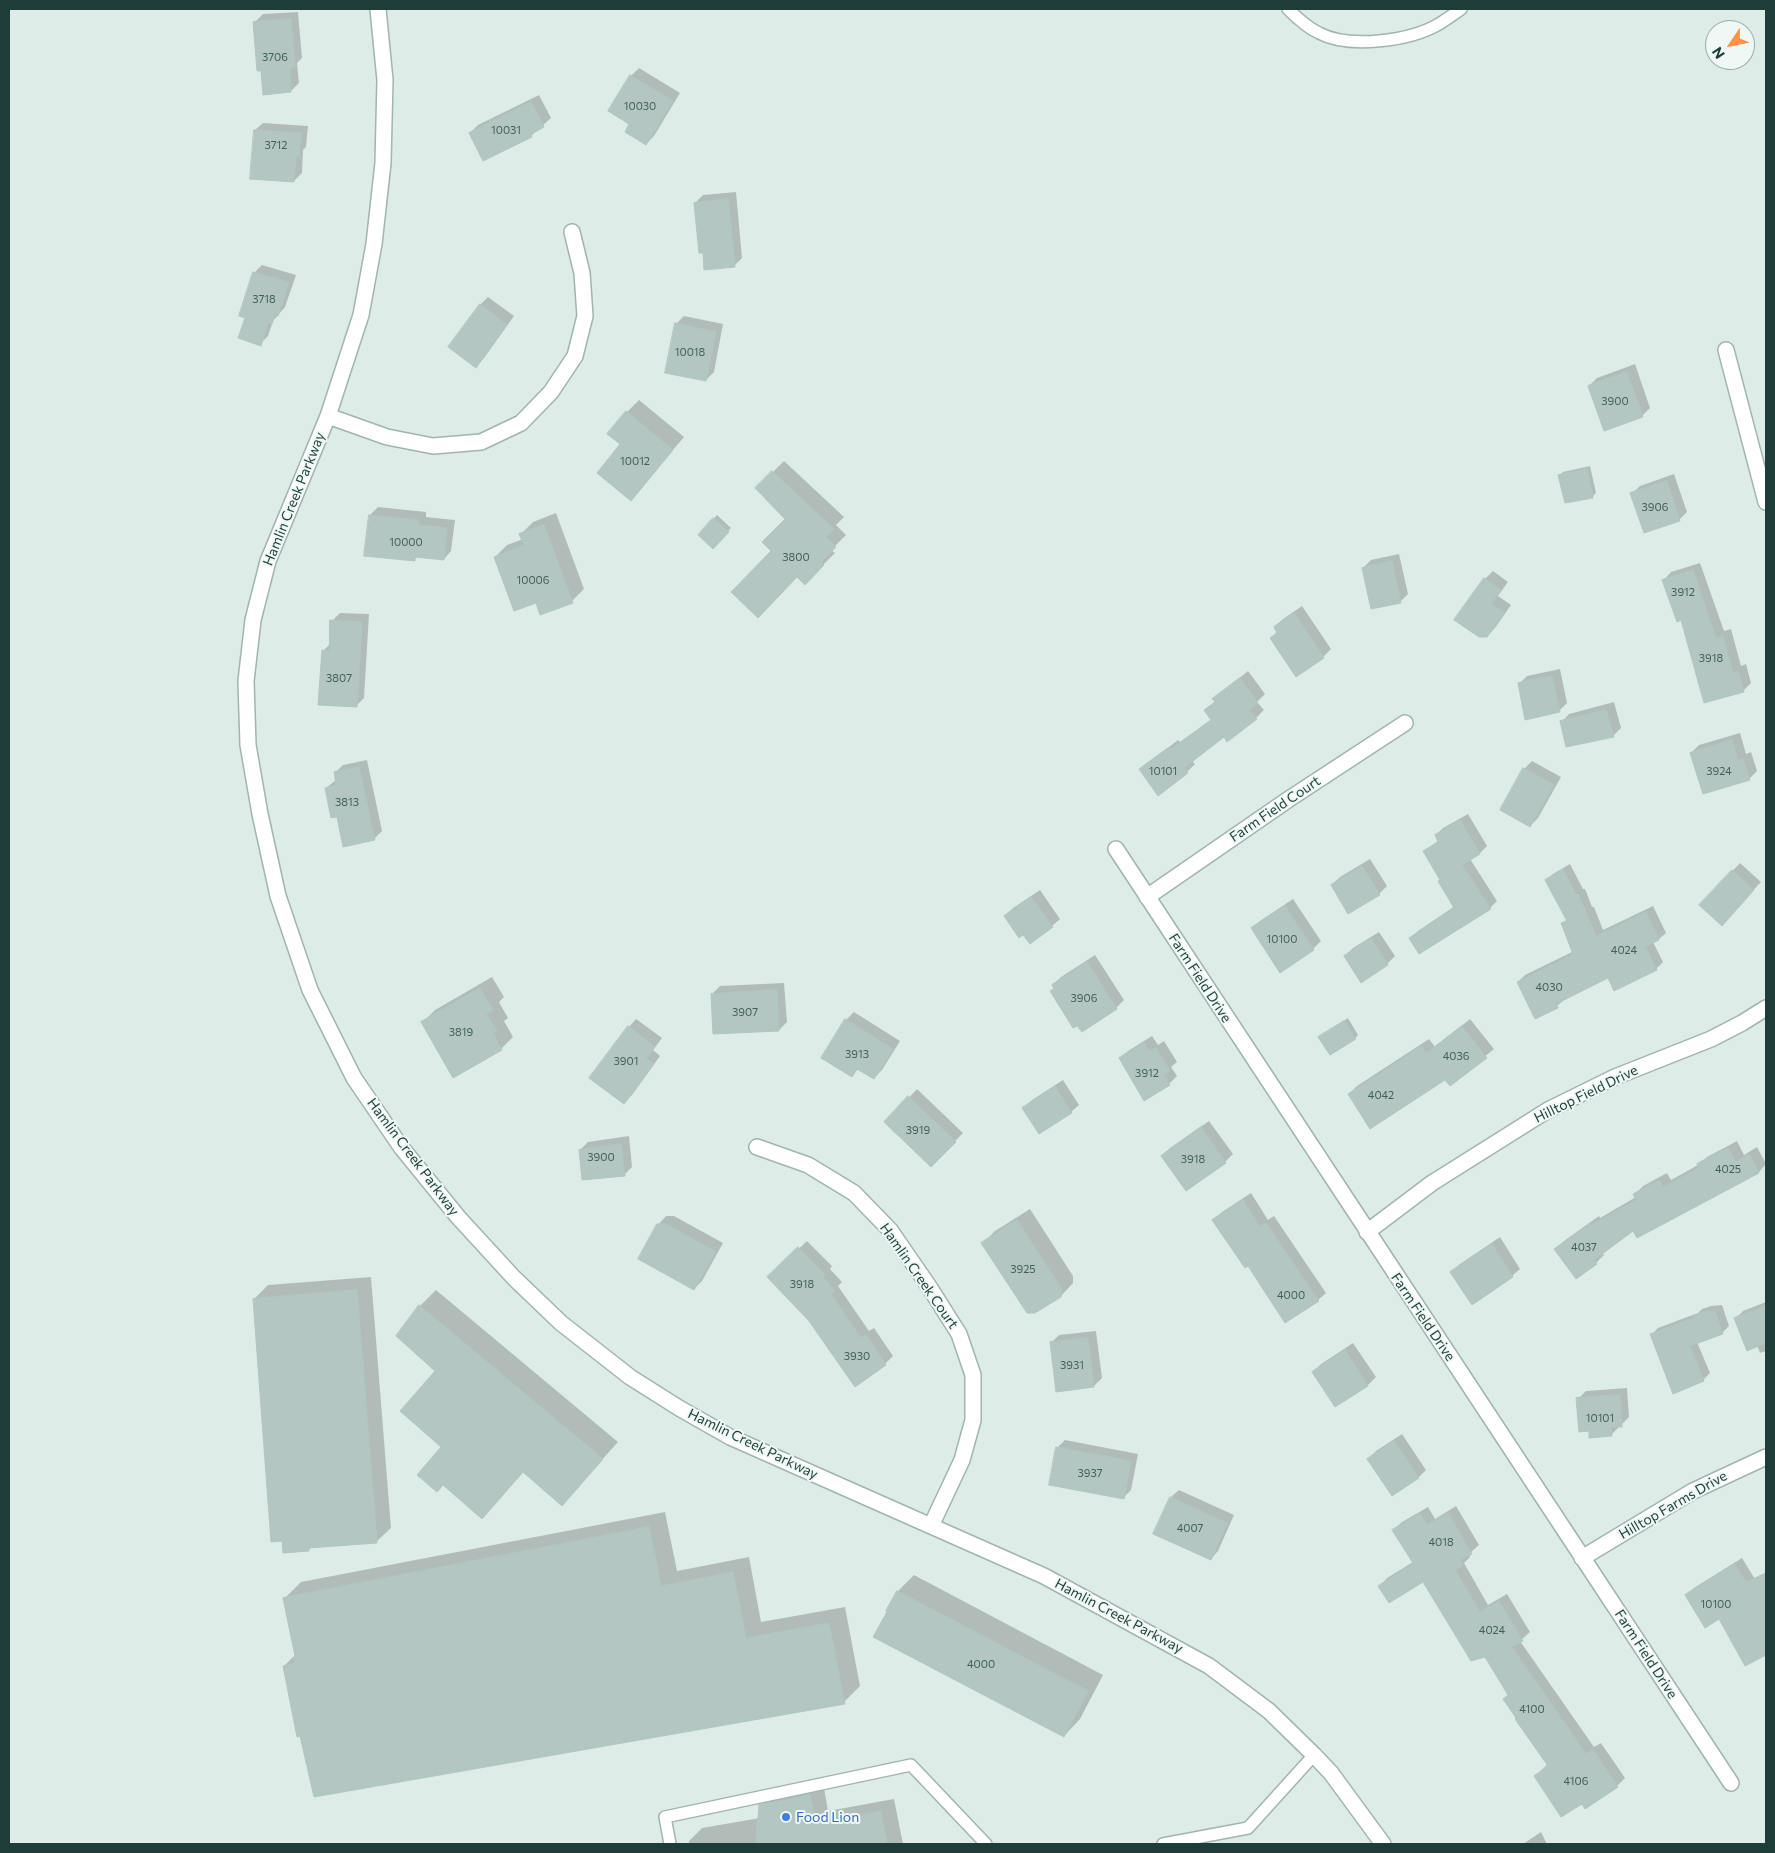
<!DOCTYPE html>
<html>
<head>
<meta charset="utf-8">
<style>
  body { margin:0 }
  #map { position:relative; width:1775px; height:1853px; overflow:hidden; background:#deece8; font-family:Commissioner,sans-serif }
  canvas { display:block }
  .frame { position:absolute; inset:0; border:10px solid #1e3d39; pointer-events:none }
  .north { position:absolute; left:1705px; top:20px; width:50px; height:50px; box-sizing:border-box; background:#eff8f5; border:1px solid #9badaa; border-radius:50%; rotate:236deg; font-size:14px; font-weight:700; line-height:20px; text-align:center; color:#1e3d39 }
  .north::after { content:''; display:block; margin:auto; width:18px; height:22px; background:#ff9149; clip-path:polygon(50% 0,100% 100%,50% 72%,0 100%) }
</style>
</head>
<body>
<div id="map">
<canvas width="1775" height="1853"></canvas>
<div class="frame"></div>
<div class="north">N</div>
</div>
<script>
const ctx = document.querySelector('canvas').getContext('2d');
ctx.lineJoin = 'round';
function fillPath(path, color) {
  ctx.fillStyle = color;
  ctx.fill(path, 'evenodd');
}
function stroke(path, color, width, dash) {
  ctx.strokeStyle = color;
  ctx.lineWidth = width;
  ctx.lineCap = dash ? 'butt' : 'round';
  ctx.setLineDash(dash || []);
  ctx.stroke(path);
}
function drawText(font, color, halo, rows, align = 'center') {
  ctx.font = font + ' Commissioner,sans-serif';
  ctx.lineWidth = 4;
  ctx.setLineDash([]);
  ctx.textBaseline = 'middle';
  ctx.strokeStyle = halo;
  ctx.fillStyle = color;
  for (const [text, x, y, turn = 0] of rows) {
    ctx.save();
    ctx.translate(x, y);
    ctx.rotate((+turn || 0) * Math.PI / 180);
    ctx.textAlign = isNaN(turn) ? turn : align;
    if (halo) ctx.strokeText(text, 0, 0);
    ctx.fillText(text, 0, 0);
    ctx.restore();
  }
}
const shadow = new Path2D(`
  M 298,12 L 302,58 L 297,63 L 299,83 L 291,91 L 255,22 L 263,14 Z
  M 639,68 L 680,93 L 654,136 L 646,144 L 631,124 L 631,76 Z
  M 539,95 L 551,118 L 531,136 L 470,133 L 478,125 Z
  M 263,123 L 308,126 L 306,147 L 303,150 L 302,173 L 294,181 L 255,130 Z
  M 736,192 L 742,258 L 734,266 L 704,252 L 695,203 L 703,195 Z
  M 262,265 L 296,275 L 285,307 L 273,321 L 268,336 L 260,344 L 247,317 L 254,273 Z
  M 488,297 L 514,316 L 484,358 L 476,366 L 480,305 Z
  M 684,316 L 723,324 L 714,372 L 706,380 L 676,324 Z
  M 1635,364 L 1650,408 L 1642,416 L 1589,386 L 1597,378 Z
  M 639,400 L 684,437 L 631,499 L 627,412 Z
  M 784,461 L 844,517 L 836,525 L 846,535 L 831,550 L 835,553 L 805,583 L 773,551 L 787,519 L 757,488 Z
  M 1590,466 L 1596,493 L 1592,497 L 1560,475 L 1563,472 Z
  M 1674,474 L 1687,512 L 1679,520 L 1632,494 L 1640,486 Z
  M 378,507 L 426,512 L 426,517 L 455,520 L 451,551 L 444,559 L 418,556 L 414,560 L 370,515 Z
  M 556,513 L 584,589 L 572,601 L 537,601 L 495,557 L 507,545 L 523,539 L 521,534 L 533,522 Z
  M 717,515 L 731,528 L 713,547 L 699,535 Z
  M 1399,554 L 1408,594 L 1400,602 L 1363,568 L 1371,560 Z
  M 1700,563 L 1724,631 L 1731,629 L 1741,666 L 1746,664 L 1751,683 L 1743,691 L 1682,619 L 1664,580 L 1671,572 Z
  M 1493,571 L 1508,582 L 1498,596 L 1511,605 L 1495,628 L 1487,636 L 1485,579 Z
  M 1302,606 L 1331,649 L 1323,657 L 1296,675 L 1271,638 L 1278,631 L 1275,627 L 1283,619 Z
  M 340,613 L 369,614 L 364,698 L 356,706 L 323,651 L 330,644 L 332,621 Z
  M 1560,669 L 1567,703 L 1559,711 L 1519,684 L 1527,676 Z
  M 1248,671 L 1265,694 L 1257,702 L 1264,710 L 1256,718 L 1224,736 L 1192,761 L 1195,764 L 1187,772 L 1140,770 L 1178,740 L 1180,742 L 1212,719 L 1205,711 L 1216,701 L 1214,699 Z
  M 1614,702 L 1621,728 L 1613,736 L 1562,722 L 1569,714 Z
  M 1740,733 L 1746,754 L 1751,752 L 1757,771 L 1749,779 L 1691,753 L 1699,745 Z
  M 367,760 L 382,831 L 374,839 L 338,815 L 326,788 L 336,780 L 335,773 L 343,765 Z
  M 1532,761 L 1561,777 L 1538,818 L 1530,826 L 1524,769 Z
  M 1468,814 L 1487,846 L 1480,853 L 1470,859 L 1497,901 L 1490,908 L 1411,938 L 1418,931 L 1455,906 L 1424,852 L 1439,840 L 1436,835 L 1443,828 Z
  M 1370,859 L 1387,886 L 1379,894 L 1332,885 L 1340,877 Z
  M 1740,863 L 1761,882 L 1729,916 L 1701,905 Z
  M 1570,864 L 1583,889 L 1585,889 L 1592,907 L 1594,907 L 1603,930 L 1653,906 L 1666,933 L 1659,939 L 1653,942 L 1663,962 L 1656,969 L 1609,977 L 1564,1000 L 1557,1006 L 1518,982 L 1525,975 L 1574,951 L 1563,923 L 1567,919 L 1546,880 L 1553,874 Z
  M 1040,890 L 1060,919 L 1052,926 L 1006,916 L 1013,908 Z
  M 1293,899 L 1321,941 L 1313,949 L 1252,928 L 1260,921 Z
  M 1379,932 L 1395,956 L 1387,964 L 1345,956 L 1353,948 Z
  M 1095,955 L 1124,1000 L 1116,1008 L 1051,991 L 1055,988 L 1053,985 L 1061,977 Z
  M 492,977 L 504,997 L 499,1002 L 508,1018 L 504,1021 L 513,1037 L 501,1049 L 423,1022 L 435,1010 Z
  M 784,983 L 787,1022 L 779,1030 L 712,994 L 720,986 Z
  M 854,1012 L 900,1041 L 882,1070 L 874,1078 L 859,1068 L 852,1076 L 846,1020 Z
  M 1348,1018 L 1358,1035 L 1355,1038 L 1320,1037 Z
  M 636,1019 L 662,1038 L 653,1050 L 660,1056 L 632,1095 L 624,1102 L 591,1078 L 629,1027 Z
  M 1470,1019 L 1494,1049 L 1450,1085 L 1445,1079 L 1349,1094 L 1357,1086 L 1429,1039 L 1435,1047 Z
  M 1152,1036 L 1158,1045 L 1164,1041 L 1177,1062 L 1171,1067 L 1177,1076 L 1169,1084 L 1120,1059 L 1128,1051 Z
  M 1063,1080 L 1079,1105 L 1071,1112 L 1024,1108 L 1032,1100 Z
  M 917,1089 L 963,1133 L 931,1166 L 886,1122 Z
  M 1209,1121 L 1233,1154 L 1225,1162 L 1186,1190 L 1163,1156 L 1170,1148 Z
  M 629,1136 L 632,1167 L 624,1175 L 580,1150 L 588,1142 Z
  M 1737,1141 L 1744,1155 L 1757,1147 L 1766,1164 L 1759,1172 L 1634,1229 L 1602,1252 L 1604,1255 L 1596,1263 L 1556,1249 L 1564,1241 L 1599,1216 L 1600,1218 L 1636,1197 L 1635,1194 L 1643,1186 L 1667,1173 L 1671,1180 L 1698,1165 L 1707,1157 Z
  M 1251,1193 L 1268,1220 L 1274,1216 L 1326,1293 L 1318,1300 L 1249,1264 L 1214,1220 L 1222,1212 Z
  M 1030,1209 L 1073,1276 L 1073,1283 L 1061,1296 L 983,1243 L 995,1231 Z
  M 666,1216 L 674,1216 L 723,1243 L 702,1281 L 694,1289 L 658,1225 Z
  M 1500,1237 L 1520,1269 L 1512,1276 L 1452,1272 L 1460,1264 Z
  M 807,1241 L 832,1266 L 830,1269 L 842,1282 L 838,1286 L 869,1331 L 874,1328 L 893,1356 L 885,1364 L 769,1277 Z
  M 371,1277 L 391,1528 L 376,1542 L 312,1547 L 308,1550 L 254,1299 L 268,1285 Z
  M 436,1290 L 618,1442 L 562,1504 L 524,1471 L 482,1517 L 443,1446 L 437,1371 L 397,1335 L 420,1306 Z
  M 1766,1302 L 1766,1351 L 1760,1353 L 1757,1345 L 1736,1318 L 1743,1311 Z
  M 1722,1305 L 1729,1326 L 1722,1333 L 1697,1342 L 1710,1373 L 1703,1380 L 1651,1335 L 1658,1328 L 1698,1313 L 1702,1309 L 1711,1306 Z
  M 1096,1331 L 1102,1378 L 1094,1386 L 1051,1343 L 1059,1335 Z
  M 1353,1343 L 1376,1377 L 1368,1385 L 1335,1405 L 1313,1372 L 1321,1364 Z
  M 1627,1388 L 1629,1417 L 1612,1434 L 1590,1429 L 1578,1399 L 1586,1391 Z
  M 1402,1434 L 1426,1470 L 1418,1478 L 1369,1459 L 1376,1451 Z
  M 1065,1440 L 1138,1454 L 1131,1490 L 1123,1498 L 1057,1448 Z
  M 1179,1490 L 1234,1515 L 1218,1551 L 1211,1559 L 1171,1497 Z
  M 1456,1506 L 1479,1545 L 1469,1554 L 1470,1557 L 1464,1563 L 1488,1605 L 1507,1594 L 1530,1632 L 1520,1641 L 1594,1747 L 1601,1743 L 1625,1778 L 1617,1786 L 1585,1807 L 1582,1802 L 1535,1776 L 1548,1764 L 1509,1694 L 1485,1656 L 1423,1581 L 1380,1586 L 1387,1578 L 1413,1562 L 1394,1530 L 1402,1522 L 1428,1507 L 1435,1519 Z
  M 665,1512 L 677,1571 L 749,1557 L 761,1622 L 845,1607 L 860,1686 L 844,1702 L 284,1666 L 296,1654 L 285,1598 L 301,1582 Z
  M 1742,1558 L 1761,1589 L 1745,1600 L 1766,1638 L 1766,1652 L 1764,1654 L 1720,1618 L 1687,1595 L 1694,1588 Z
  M 914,1575 L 1103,1675 L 1080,1719 L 1064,1736 L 888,1611 L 898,1591 Z
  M 823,1782 L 828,1811 L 894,1799 L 903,1844 L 689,1844 L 689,1841 L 702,1828 L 760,1818 L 761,1805 L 774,1792 Z
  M 1541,1832 L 1547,1844 L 1523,1844 Z`);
const building = new Path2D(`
  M 291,19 L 295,67 L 290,67 L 291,92 L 263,95 L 261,71 L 257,71 L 253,22 Z
  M 630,75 L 673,101 L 646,145 L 625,132 L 629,124 L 608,111 Z
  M 531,102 L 544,127 L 531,134 L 532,137 L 483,161 L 469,133 Z
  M 254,130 L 301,133 L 299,157 L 296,156 L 294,182 L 250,179 Z
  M 728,199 L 735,267 L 704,270 L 703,253 L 699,253 L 694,203 Z
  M 253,272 L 289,282 L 278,316 L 275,315 L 272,324 L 268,322 L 261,346 L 238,338 L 245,318 L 239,316 Z
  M 480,304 L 507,325 L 476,368 L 448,347 Z
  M 675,323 L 716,332 L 706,381 L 665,373 Z
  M 1627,372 L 1643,417 L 1604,431 L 1588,386 Z
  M 626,411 L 673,450 L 631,501 L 597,473 L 620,444 L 607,434 Z
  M 1587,469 L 1593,498 L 1565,503 L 1558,475 Z
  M 772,471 L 834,529 L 826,537 L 836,547 L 821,562 L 824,565 L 805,585 L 797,577 L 758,618 L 731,592 L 771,551 L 762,542 L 785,519 L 755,488 Z
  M 1667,481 L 1680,521 L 1644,533 L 1630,493 Z
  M 369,515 L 419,520 L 419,525 L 447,528 L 444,560 L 415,557 L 415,561 L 364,556 Z
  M 713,518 L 729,532 L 713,549 L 698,535 Z
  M 544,525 L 573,603 L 540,615 L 536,603 L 514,611 L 494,557 L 524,545 L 519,534 Z
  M 1392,561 L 1401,603 L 1371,609 L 1362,568 Z
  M 1693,570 L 1716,638 L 1723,636 L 1733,673 L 1738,671 L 1744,692 L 1704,703 L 1681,620 L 1677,622 L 1662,580 Z
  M 1484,578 L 1501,590 L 1491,604 L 1505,613 L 1487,637 L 1479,637 L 1454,620 Z
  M 1294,613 L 1324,658 L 1296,677 L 1270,638 L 1277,633 L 1274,627 Z
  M 330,620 L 362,622 L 357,707 L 318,705 L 322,650 L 329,651 Z
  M 1552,676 L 1560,712 L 1525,720 L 1518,683 Z
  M 1240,678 L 1258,703 L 1249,710 L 1257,719 L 1227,742 L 1224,737 L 1184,768 L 1188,773 L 1158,796 L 1139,769 L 1169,747 L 1171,749 L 1211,720 L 1204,710 L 1215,702 L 1212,699 Z
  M 1606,710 L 1614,737 L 1566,747 L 1560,721 Z
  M 1732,740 L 1738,761 L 1743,759 L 1750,780 L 1703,794 L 1690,753 Z
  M 359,767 L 375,840 L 343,847 L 337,817 L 331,818 L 325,788 L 336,785 L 334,772 Z
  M 1523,768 L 1554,785 L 1530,827 L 1500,810 Z
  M 1460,820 L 1480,854 L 1462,865 L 1491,909 L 1419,954 L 1409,938 L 1454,908 L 1438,881 L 1440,880 L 1423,851 L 1438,842 L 1435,835 Z
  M 1362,866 L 1380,895 L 1348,914 L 1331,885 Z
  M 1563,870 L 1576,895 L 1578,894 L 1596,936 L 1646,912 L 1659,940 L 1645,947 L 1657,970 L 1614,991 L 1608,978 L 1556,1004 L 1558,1008 L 1535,1019 L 1517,982 L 1573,954 L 1561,923 L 1567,921 L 1545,880 Z
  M 1732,870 L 1754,890 L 1722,926 L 1699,905 Z
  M 1031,897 L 1053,927 L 1030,944 L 1023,935 L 1019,938 L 1004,916 Z
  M 1285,906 L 1314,950 L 1280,973 L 1251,928 Z
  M 1371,938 L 1388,965 L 1361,983 L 1344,956 Z
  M 1087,962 L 1117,1009 L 1082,1032 L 1077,1026 L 1073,1028 L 1050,991 L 1054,989 L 1052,985 Z
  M 480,988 L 493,1010 L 486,1014 L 497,1031 L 493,1033 L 502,1050 L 453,1078 L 421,1022 Z
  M 777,990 L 779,1031 L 713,1034 L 711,994 Z
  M 845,1019 L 893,1049 L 874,1079 L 857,1069 L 852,1077 L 821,1058 Z
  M 1344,1021 L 1356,1039 L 1330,1055 L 1318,1037 Z
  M 628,1026 L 655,1047 L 646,1058 L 654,1064 L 624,1104 L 589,1078 Z
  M 1462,1026 L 1487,1058 L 1450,1086 L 1445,1080 L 1370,1129 L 1348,1094 L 1421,1046 L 1426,1053 Z
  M 1144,1043 L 1149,1051 L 1156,1048 L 1170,1071 L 1163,1075 L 1170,1085 L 1144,1101 L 1119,1058 Z
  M 1055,1087 L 1072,1113 L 1039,1134 L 1022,1108 Z
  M 908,1096 L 956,1142 L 931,1167 L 884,1122 Z
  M 1201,1127 L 1226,1163 L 1186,1191 L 1161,1156 Z
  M 621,1144 L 625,1176 L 582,1180 L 579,1150 Z
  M 1728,1148 L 1736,1162 L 1749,1154 L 1759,1173 L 1637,1238 L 1633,1231 L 1594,1260 L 1597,1264 L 1576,1279 L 1554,1249 L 1590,1223 L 1591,1225 L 1636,1200 L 1633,1194 L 1659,1180 L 1663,1187 L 1699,1168 L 1697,1164 Z
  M 1243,1200 L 1260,1227 L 1266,1223 L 1319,1301 L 1285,1323 L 1248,1266 L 1245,1268 L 1212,1220 Z
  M 1017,1220 L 1061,1288 L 1061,1297 L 1035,1313 L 1027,1313 L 981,1243 Z
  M 657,1224 L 666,1224 L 716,1252 L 694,1290 L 638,1259 Z
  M 1492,1244 L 1513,1277 L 1472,1305 L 1450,1272 Z
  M 798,1247 L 825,1275 L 823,1277 L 835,1291 L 831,1294 L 861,1338 L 866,1335 L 886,1365 L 855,1387 L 809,1321 L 767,1277 Z
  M 357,1290 L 377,1543 L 309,1548 L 309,1551 L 283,1553 L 282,1541 L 271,1542 L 253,1299 Z
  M 419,1305 L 603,1459 L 562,1506 L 523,1472 L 482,1519 L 443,1485 L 437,1492 L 417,1475 L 441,1447 L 400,1411 L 435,1371 L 396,1336 Z
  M 1766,1306 L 1766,1343 L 1747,1351 L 1734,1318 Z
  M 1706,1311 L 1715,1311 L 1723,1334 L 1690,1346 L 1704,1381 L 1673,1394 L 1650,1334 L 1694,1318 L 1693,1316 Z
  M 1088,1338 L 1094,1387 L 1056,1392 L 1050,1342 Z
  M 1345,1350 L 1368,1386 L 1335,1407 L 1312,1372 Z
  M 1620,1395 L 1622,1427 L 1611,1427 L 1612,1436 L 1589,1438 L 1589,1431 L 1579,1432 L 1576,1398 Z
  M 1394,1441 L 1419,1478 L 1392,1496 L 1367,1459 Z
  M 1056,1447 L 1131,1461 L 1124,1499 L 1049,1485 Z
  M 1170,1497 L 1227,1523 L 1211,1560 L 1153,1534 Z
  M 1420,1513 L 1427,1525 L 1448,1513 L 1472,1554 L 1460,1560 L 1463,1565 L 1455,1570 L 1480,1612 L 1499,1601 L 1523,1641 L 1512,1647 L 1586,1754 L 1593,1750 L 1618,1787 L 1585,1809 L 1582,1804 L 1561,1817 L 1534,1776 L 1548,1766 L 1515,1719 L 1516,1718 L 1503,1699 L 1508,1695 L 1485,1657 L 1471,1661 L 1423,1582 L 1389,1603 L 1378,1586 L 1413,1563 L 1392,1530 Z
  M 649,1527 L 661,1586 L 733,1572 L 746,1638 L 829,1623 L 845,1704 L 314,1797 L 300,1736 L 297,1737 L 283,1666 L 295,1663 L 294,1657 L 295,1656 L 283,1598 Z
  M 1734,1564 L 1746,1582 L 1766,1573 L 1766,1655 L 1745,1666 L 1719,1619 L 1705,1628 L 1685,1595 Z
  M 897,1591 L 1088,1691 L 1064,1737 L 873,1637 L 887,1612 L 886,1611 Z
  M 810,1795 L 816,1824 L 881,1811 L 887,1844 L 756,1844 L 759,1805 Z`);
const lane = new Path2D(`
  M 1288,9 C 1296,17 1308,28 1319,33 C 1349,49 1410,41 1439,24 C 1447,19 1454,14 1461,9
  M 670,1844 L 665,1817 L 911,1765 L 986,1844
  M 1163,1844 L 1248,1828 L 1314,1755`);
const street = new Path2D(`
  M 378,9 L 385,80 L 383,163 L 374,244 L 361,315 L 328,416 L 268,561 L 253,620 L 246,681 L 248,745 L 260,814 L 278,896 L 310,990 L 354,1078 L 401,1147 L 458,1217 L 514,1278 L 561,1323 L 630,1377 L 679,1408 L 730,1437 L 1044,1576 L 1209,1666 L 1269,1711 L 1314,1755 L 1331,1773 L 1383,1844
  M 1726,350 L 1766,502
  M 328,416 L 387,437 L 433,446 L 481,442 L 521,423 L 551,392 L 575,356 L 585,316 L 582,273 L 572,232
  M 1116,849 L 1731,1783
  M 1147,897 L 1289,799 L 1405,723
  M 757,1147 L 808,1165 L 854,1193 L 890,1230 L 930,1288 L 959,1334 L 973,1375 L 973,1420 L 962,1460 L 931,1526
  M 1367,1232 L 1432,1183 L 1548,1110 L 1615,1077 L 1711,1039 L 1742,1023 L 1766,1008
  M 1582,1558 L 1693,1491 L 1766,1457`);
const markers = [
  [786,1817,5,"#3f7fe0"]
];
const numberNames = [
  ["3706",275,57],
  ["10030",640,106],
  ["10031",506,130],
  ["3712",276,145],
  ["3718",264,299],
  ["10018",690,352],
  ["3900",1615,401],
  ["10012",635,461],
  ["3906",1655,507],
  ["10000",406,542],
  ["3800",796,557],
  ["10006",533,580],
  ["3912",1683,592],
  ["3918",1711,658],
  ["3807",339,678],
  ["10101",1163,771],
  ["3924",1719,771],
  ["3813",347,802],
  ["10100",1282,939],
  ["4024",1624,950],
  ["4030",1549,987],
  ["3906",1084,998],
  ["3907",745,1012],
  ["3819",461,1032],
  ["3913",857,1054],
  ["4036",1456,1056],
  ["3901",626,1061],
  ["3912",1147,1073],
  ["4042",1381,1095],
  ["3919",918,1130],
  ["3900",601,1157],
  ["3918",1193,1159],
  ["4025",1728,1169],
  ["4037",1584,1247],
  ["3925",1023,1269],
  ["3918",802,1284],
  ["4000",1291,1295],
  ["3930",857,1356],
  ["3931",1072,1365],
  ["10101",1600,1418],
  ["3937",1090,1473],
  ["4007",1190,1528],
  ["4018",1441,1542],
  ["10100",1716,1604],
  ["4024",1492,1630],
  ["4000",981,1664],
  ["4100",1532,1709],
  ["4106",1576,1781]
];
const streetNames = [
  ["Hamlin Creek Parkway",294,499,-68],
  ["Farm Field Court",1275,809,-34],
  ["Farm Field Drive",1200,978,57],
  ["Hilltop Field Drive",1586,1094,-26],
  ["Hamlin Creek Parkway",413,1157,53],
  ["Hamlin Creek Court",919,1276,55],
  ["Farm Field Drive",1423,1317,56],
  ["Hamlin Creek Parkway",753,1444,26],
  ["Hilltop Farms Drive",1673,1505,-30],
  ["Hamlin Creek Parkway",1119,1616,28],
  ["Farm Field Drive",1646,1654,57]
];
const shopNames = [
  ["Food Lion",796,1817]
];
fillPath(shadow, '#0003');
fillPath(building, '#b3c6c1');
stroke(building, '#b0c6c0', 1);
stroke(lane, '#a1b4b0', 14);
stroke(street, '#a1b4b0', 18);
stroke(lane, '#fff', 11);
stroke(street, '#fff', 15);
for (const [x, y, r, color] of markers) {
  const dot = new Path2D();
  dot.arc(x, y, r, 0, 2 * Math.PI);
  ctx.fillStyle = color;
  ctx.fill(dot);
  stroke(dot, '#eff8f5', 2);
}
drawText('11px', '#435f5b', null, numberNames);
drawText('14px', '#1e3d39', '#eff8f5', streetNames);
drawText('14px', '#366cbe', '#eff8f5', shopNames, 'left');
</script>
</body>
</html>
